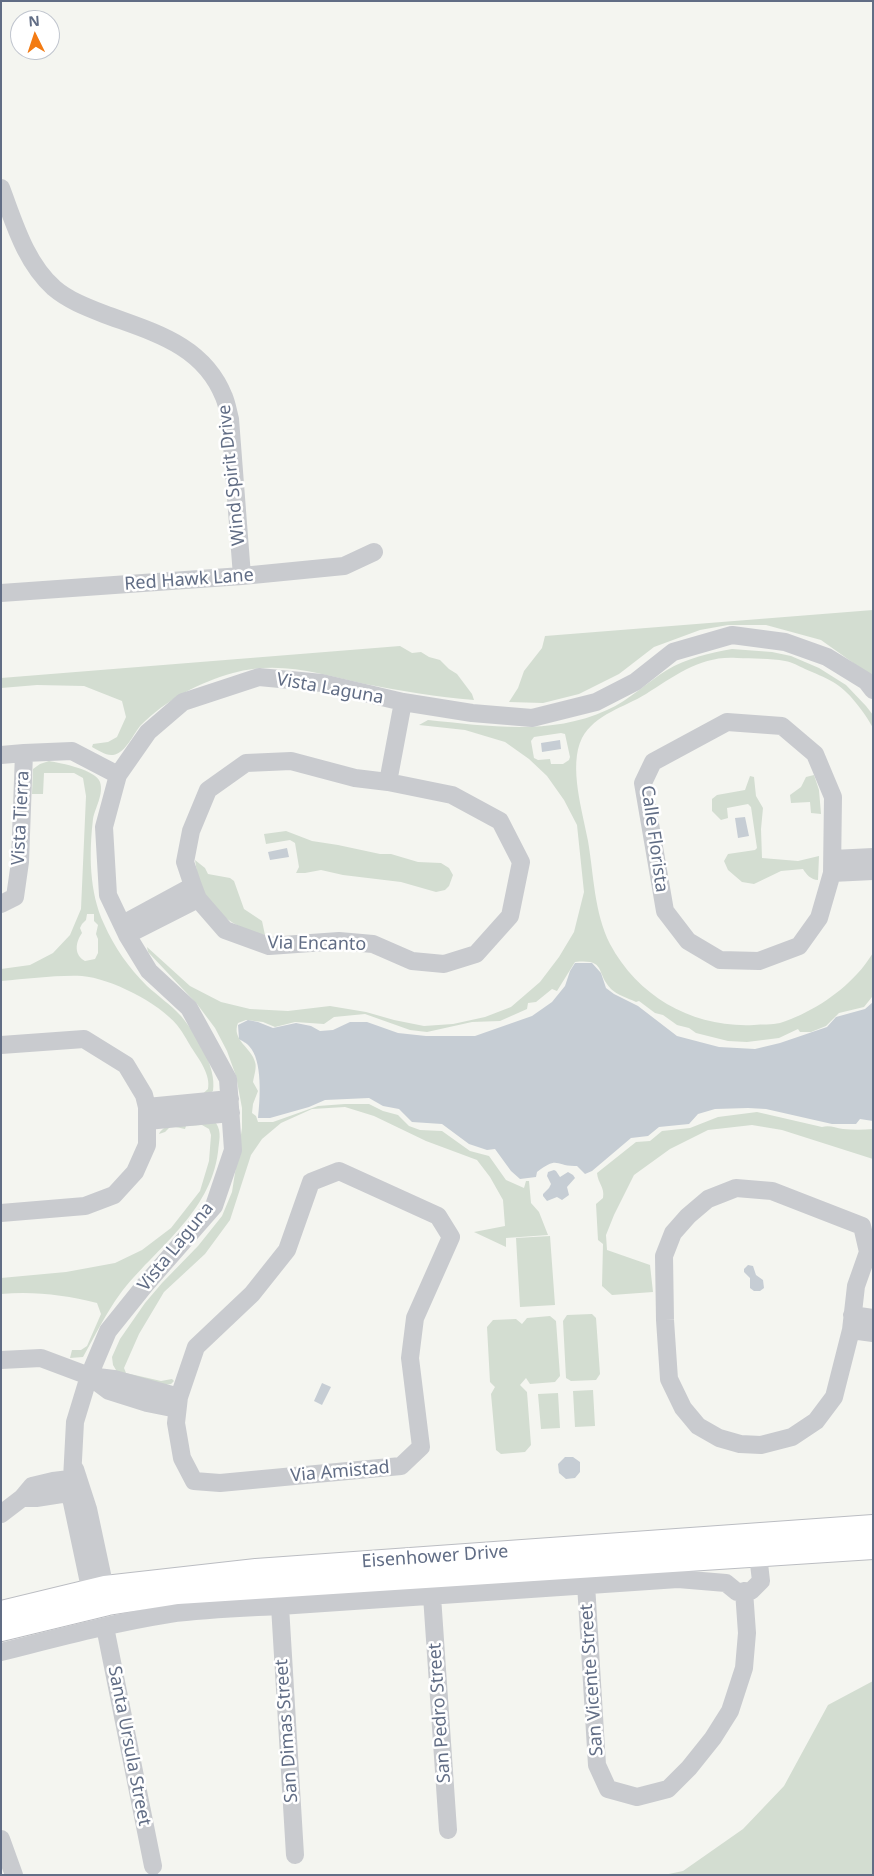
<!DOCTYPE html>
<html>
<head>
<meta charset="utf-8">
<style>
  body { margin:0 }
  #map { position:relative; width:874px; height:1876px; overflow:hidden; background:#f4f5f0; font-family:"Noto Sans",sans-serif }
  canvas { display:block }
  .frame { position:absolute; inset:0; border:2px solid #616d85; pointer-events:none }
  .north { position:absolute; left:10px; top:10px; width:50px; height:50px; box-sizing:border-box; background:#fff; border:1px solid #c0c5ce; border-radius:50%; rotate:356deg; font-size:14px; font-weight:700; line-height:20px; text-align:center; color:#616d85 }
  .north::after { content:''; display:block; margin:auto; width:18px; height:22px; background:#f37b13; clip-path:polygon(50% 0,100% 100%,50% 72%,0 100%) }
</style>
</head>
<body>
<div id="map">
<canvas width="874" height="1876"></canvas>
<div class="frame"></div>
<div class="north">N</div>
</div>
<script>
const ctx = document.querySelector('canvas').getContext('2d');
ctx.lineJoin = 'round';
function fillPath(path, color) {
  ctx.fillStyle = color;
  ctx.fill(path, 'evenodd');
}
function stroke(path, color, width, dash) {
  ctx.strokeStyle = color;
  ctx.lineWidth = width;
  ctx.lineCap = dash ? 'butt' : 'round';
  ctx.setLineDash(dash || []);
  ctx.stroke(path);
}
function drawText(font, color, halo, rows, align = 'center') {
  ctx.font = font + ' "Noto Sans",sans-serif';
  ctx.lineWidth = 5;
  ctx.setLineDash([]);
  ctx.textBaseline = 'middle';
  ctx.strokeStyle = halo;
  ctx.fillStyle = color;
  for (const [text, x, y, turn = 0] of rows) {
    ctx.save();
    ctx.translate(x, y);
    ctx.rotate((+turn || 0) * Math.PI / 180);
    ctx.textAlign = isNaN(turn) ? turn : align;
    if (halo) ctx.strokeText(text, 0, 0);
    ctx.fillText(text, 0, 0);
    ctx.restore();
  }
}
const green = new Path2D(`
  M 873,610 L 873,677 L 821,640 L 766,625 L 728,625 L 700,630 L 654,647 L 619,674 L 579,694 L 543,703 L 509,702 L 518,688 L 524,671 L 542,648 L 545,636 Z
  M 400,646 L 412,653 L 421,652 L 429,657 L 440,660 L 449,669 L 457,674 L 472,694 L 474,700 C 437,697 401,691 365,684 C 320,674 280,660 233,673 C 200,682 166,700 141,725 C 133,734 126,753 113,755 C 106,756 98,750 92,747 L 93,744 L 108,742 L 117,737 L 126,717 L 122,701 L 84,686 L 37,685 L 1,688 L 1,678 Z
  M 732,649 L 772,652 L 791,656 L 819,668 L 846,685 L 866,706 L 873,715 L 873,728 C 865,713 848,690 833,682 C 825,677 814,673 805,669 C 799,666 792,662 785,661 C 770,658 753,659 737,658 C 702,655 674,676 646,694 C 625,707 595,714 582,738 C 568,766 583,813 588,841 C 594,876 594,912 610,944 C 639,998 694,1028 754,1025 C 762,1024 772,1025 780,1023 C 808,1014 837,996 857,974 C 863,968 868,960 873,953 L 872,997 L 864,1007 L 839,1013 L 826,1026 L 811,1032 L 800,1032 L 798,1029 L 779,1038 L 747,1042 L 728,1041 L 696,1033 L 689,1028 L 677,1025 L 663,1015 L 655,1013 L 639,1001 L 636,1002 C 628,998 617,995 611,989 C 595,972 607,959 575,962 L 557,991 L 552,989 L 536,1002 L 528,1003 L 527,1009 L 500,1021 L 472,1022 L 427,1032 L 410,1030 L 365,1014 L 334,1017 L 324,1024 L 295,1022 L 275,1027 L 263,1022 L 246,1020 L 238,1023 C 231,1040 252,1048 255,1062 C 257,1067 254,1076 253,1082 L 258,1091 L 253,1104 L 252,1113 L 256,1116 L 258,1122 L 273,1122 L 318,1106 L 345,1104 L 369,1104 L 383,1111 L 398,1115 L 409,1126 L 420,1130 L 442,1131 L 470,1151 L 489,1156 L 506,1180 L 524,1188 L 526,1181 L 529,1181 L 531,1203 L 539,1212 L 548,1235 L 506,1238 L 506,1247 L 474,1232 L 505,1226 L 503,1200 L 490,1177 L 477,1160 L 426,1141 L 374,1116 L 345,1107 L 312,1109 L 281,1123 L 262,1139 L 251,1155 L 230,1220 L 205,1254 L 164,1292 L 139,1334 L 124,1368 L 126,1373 L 161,1381 L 172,1379 L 174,1381 L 171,1384 L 165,1385 L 115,1373 L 116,1370 L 113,1365 L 112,1357 L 120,1339 L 145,1303 L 162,1283 L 198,1246 L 222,1216 L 232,1192 L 242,1128 L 242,1108 L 236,1076 L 227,1051 L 215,1028 L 197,1004 L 148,952 L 147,947 L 190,986 L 221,1002 L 250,1009 L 288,1011 L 330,1006 L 366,1012 L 394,1020 L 424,1026 L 453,1024 L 485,1017 L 511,1007 L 540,982 L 559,957 L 574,932 L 584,892 L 577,825 L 564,800 L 547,776 L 529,759 L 505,742 L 465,730 L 419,725 L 428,720 C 488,726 551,736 607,710 C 630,700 647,682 667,670 C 687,658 710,653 732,649 ZM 561,733 L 565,734 L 570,757 L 569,760 L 563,764 L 551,764 L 550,759 L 538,760 L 534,758 L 531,741 L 534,737 Z
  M 49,761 C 61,763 96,770 100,782 C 104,794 95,808 93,819 C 89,853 89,892 104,924 C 114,947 129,968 147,986 C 158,996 171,1005 181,1016 C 196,1034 217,1067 213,1091 L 206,1096 L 199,1097 L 208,1089 C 211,1075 199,1059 191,1047 C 187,1040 182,1031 177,1025 C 159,1003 110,978 82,976 C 55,975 28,979 1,981 L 1,969 L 30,965 L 53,953 L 70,935 L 81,909 L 86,796 L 83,778 L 74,773 L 44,773 L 43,794 L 32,794 L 33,769 L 40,764 ZM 87,914 L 94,914 L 94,921 L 98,925 L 96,934 L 98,939 L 98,953 L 95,959 L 85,961 C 74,955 75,943 82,933 L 80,928 L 82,924 L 86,920 Z
  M 814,775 L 819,790 L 821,814 L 811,813 L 810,802 L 791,803 L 790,795 L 801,787 L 806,777 Z
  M 750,776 L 754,777 L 756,796 L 763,808 L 761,829 L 762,858 L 798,861 L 819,856 L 818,880 C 811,880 806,874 803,869 L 781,871 L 754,884 L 742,882 L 728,870 L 724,861 L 728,854 L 755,850 L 757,848 L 751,807 L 748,804 L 727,808 L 728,818 L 721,820 L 712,811 L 712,799 L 717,795 L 745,790 Z
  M 286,831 L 312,841 L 338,845 L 380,854 L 391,854 L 418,862 L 441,863 L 449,868 L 453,875 L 449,886 L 445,890 L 436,892 L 401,882 L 343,875 L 321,870 L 305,873 L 296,873 L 299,867 L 295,843 L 290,840 L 266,844 L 264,834 Z
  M 195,860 L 205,868 L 208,874 L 230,878 L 234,881 L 244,909 L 262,921 L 265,935 C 236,930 206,909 198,879 C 197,873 196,866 195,860 Z
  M 757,1112 L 822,1127 C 830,1125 835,1128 843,1129 C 853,1130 863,1130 873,1129 L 873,1159 L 782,1130 L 752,1125 L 708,1130 L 670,1149 L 634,1175 L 614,1215 L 606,1235 L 607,1250 L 650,1265 L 653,1292 L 612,1295 L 602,1286 L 603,1244 L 598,1240 L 596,1204 L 603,1198 C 605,1187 598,1184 597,1173 L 636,1142 L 650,1141 L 662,1131 L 690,1128 L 718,1117 Z
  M 216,1123 C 222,1132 219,1141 218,1152 C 210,1214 155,1248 120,1294 C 106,1313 95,1336 83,1357 L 70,1358 L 72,1350 L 81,1350 L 87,1346 L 101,1314 L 97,1303 C 65,1295 34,1291 1,1294 L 1,1278 L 66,1272 L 115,1263 L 142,1250 L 171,1228 L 200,1191 L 209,1161 L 211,1135 L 209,1129 L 202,1125 L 186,1126 L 185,1129 L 171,1126 L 165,1132 L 159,1134 C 166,1119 201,1123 216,1123 Z
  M 550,1236 L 555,1305 L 520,1307 L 516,1238 Z
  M 592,1314 L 596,1318 L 600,1374 L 596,1380 L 571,1381 L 566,1378 L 563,1321 L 567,1315 Z
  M 550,1316 L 556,1321 L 560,1376 L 555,1382 L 530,1384 L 526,1378 L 520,1385 L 527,1392 L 531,1445 L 525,1452 L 501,1454 L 496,1450 L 491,1394 L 495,1387 L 490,1382 L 487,1327 L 493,1320 L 516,1319 L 522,1324 L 527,1318 Z
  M 593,1390 L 595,1426 L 575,1427 L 573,1391 Z
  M 558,1393 L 560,1428 L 541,1429 L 538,1394 Z
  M 873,1681 L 873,1875 L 664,1875 L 683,1871 L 743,1829 L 784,1786 L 828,1705 Z`);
const water = new Path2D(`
  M 560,740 L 561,749 L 542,752 L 541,743 Z
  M 745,817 L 749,836 L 738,838 L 735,818 Z
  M 287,848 L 289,857 L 270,860 L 268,852 Z
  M 575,963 L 592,963 L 601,973 L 606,988 L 614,994 L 638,1006 L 677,1036 L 719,1047 L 755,1049 L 780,1043 L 827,1027 L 836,1017 L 865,1009 L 873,1002 L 873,1121 L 860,1119 L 856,1124 L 832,1124 L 766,1109 L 748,1108 L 715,1109 L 698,1114 L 689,1124 L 659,1127 L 648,1136 L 631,1138 L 592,1171 L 585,1174 L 577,1166 C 555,1167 559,1155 537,1172 L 536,1177 L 520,1179 L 511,1171 L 495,1149 L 487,1150 L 469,1144 L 442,1124 L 412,1122 L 399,1109 L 383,1106 L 369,1098 L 325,1100 L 309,1107 L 270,1118 L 258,1118 C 260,1100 263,1060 249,1046 C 247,1043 242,1041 239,1039 L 238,1025 L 248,1020 L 258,1022 L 273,1028 L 296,1023 L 311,1026 L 320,1031 L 333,1030 L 350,1022 L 367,1022 L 398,1033 L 426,1036 L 475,1036 L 532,1016 L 552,1002 L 565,986 L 570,971 Z
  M 554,1170 L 556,1171 L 560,1177 L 568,1172 L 573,1175 L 575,1178 L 567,1187 L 569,1195 L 562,1200 L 557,1197 L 547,1201 L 543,1196 L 543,1194 L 549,1188 L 551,1184 L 547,1176 L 548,1172 Z
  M 748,1265 L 753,1266 L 756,1275 L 763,1280 L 764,1288 L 760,1291 L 754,1291 L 750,1288 L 750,1278 L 744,1272 L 744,1269 Z
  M 322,1383 L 331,1387 L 322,1405 L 314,1401 Z
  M 565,1457 L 573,1457 L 580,1462 L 580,1472 L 575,1478 L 566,1479 L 559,1473 L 558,1464 Z`);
const minor = new Path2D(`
  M 1,188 C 14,222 25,262 54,288 C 68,300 86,307 104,314 C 152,332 203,344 224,397 C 227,404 228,412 230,419 L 242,576
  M 1,593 L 242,576 L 344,566 L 374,552
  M 727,722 L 782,726 L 815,754 L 833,797 L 832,873 L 819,918 L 799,946 L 759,961 L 720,960 L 688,941 L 665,911 L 643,783 L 653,762 Z
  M 24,753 L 72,751 L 118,775
  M 1,755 L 24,753 L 20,862 L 15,897 L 1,904
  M 291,761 L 355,778 L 388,782 L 452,795 L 500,821 L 521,862 L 510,916 L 476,954 L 444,964 L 412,961 L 373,944 L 339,941 L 269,946 L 225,930 L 198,899 L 193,886 L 185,862 L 191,831 L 208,790 L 246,763 Z
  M 388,782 L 403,702
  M 833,859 L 873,857
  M 832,873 L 873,871
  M 123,924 L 193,886
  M 127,935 L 198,899
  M 1,1045 L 84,1039 L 126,1065 L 144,1095 L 147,1107 L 147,1145 L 135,1172 L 114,1195 L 85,1206 L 1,1213
  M 147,1107 L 230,1099
  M 147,1121 L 231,1113
  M 339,1171 L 438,1216 L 451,1237 L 415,1318 L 410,1358 L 421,1447 L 401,1466 L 220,1483 L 194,1481 L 182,1458 L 176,1423 L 179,1397 L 196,1347 L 252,1294 L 287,1250 L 311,1182 Z
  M 736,1188 L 772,1191 L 862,1226 L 868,1252 L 856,1286 L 851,1330 L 834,1397 L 816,1421 L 792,1437 L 761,1445 L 740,1444 L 719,1438 L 698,1426 L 683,1408 L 669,1379 L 665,1320 L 664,1256 L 673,1233 L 688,1216 L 708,1199 Z
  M 852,1315 L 873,1318
  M 851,1330 L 873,1333
  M 1,1360 L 41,1358 L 89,1376 L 109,1391 L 147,1403 L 177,1409
  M 89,1376 L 114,1379 L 179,1397
  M 75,1469 L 88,1509 L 107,1598
  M 22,1498 L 36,1498 L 81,1491
  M 1,1514 L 22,1498 L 32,1486 L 53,1481 L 78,1478
  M 586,1584 L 597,1765 L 608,1789 L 637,1797 L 668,1789 L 689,1768 L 713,1738 L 730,1711 L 744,1668 L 747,1633 L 744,1591
  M 432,1596 L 448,1830
  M 93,1602 L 71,1498 L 75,1422 L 89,1376 L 108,1331 L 145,1285 L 214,1206 L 233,1150 L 228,1079 L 189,1008 L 149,971 L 127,935 L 108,895 L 104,827 L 118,775 L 148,732 L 183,702 L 259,677 L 322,683 L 403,702 L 472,713 L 532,718 L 596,702 L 635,682 L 673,652 L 732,635 L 785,642 L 827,657 L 866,681 L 873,690
  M 280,1606 L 295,1855
  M 105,1627 L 153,1866
  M 1,1652 C 57,1638 112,1623 169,1614 C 206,1609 243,1608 280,1606 L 678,1579 L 726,1583 L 737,1592 L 751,1591 L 761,1581 L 758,1555
  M 1,1839 L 14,1875`);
const major = new Path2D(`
  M 1,1612 L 105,1587 L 256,1570 L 873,1526
  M 1,1630 L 108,1604 L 178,1593 L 873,1548`);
const streetNames = [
  ["Wind Spirit Drive",232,475,-96],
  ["Red Hawk Lane",189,580,-4],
  ["Vista Laguna",330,689,10],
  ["Vista Tierra",21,818,-87],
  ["Calle Florista",654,839,82],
  ["Via Encanto",317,944,1],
  ["Vista Laguna",176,1247,-51],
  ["Via Amistad",340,1472,-5],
  ["Eisenhower Drive",435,1557,-4],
  ["San Vicente Street",592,1680,-94],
  ["San Pedro Street",440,1713,-94],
  ["San Dimas Street",287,1731,-94],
  ["Santa Ursula Street",129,1746,79]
];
fillPath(green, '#d3ddd1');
fillPath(water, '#c6cdd4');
stroke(major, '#bbbdc2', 24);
stroke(minor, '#c9cbcf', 18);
stroke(major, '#fff', 22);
drawText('18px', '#616d85', '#fff', streetNames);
</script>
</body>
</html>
